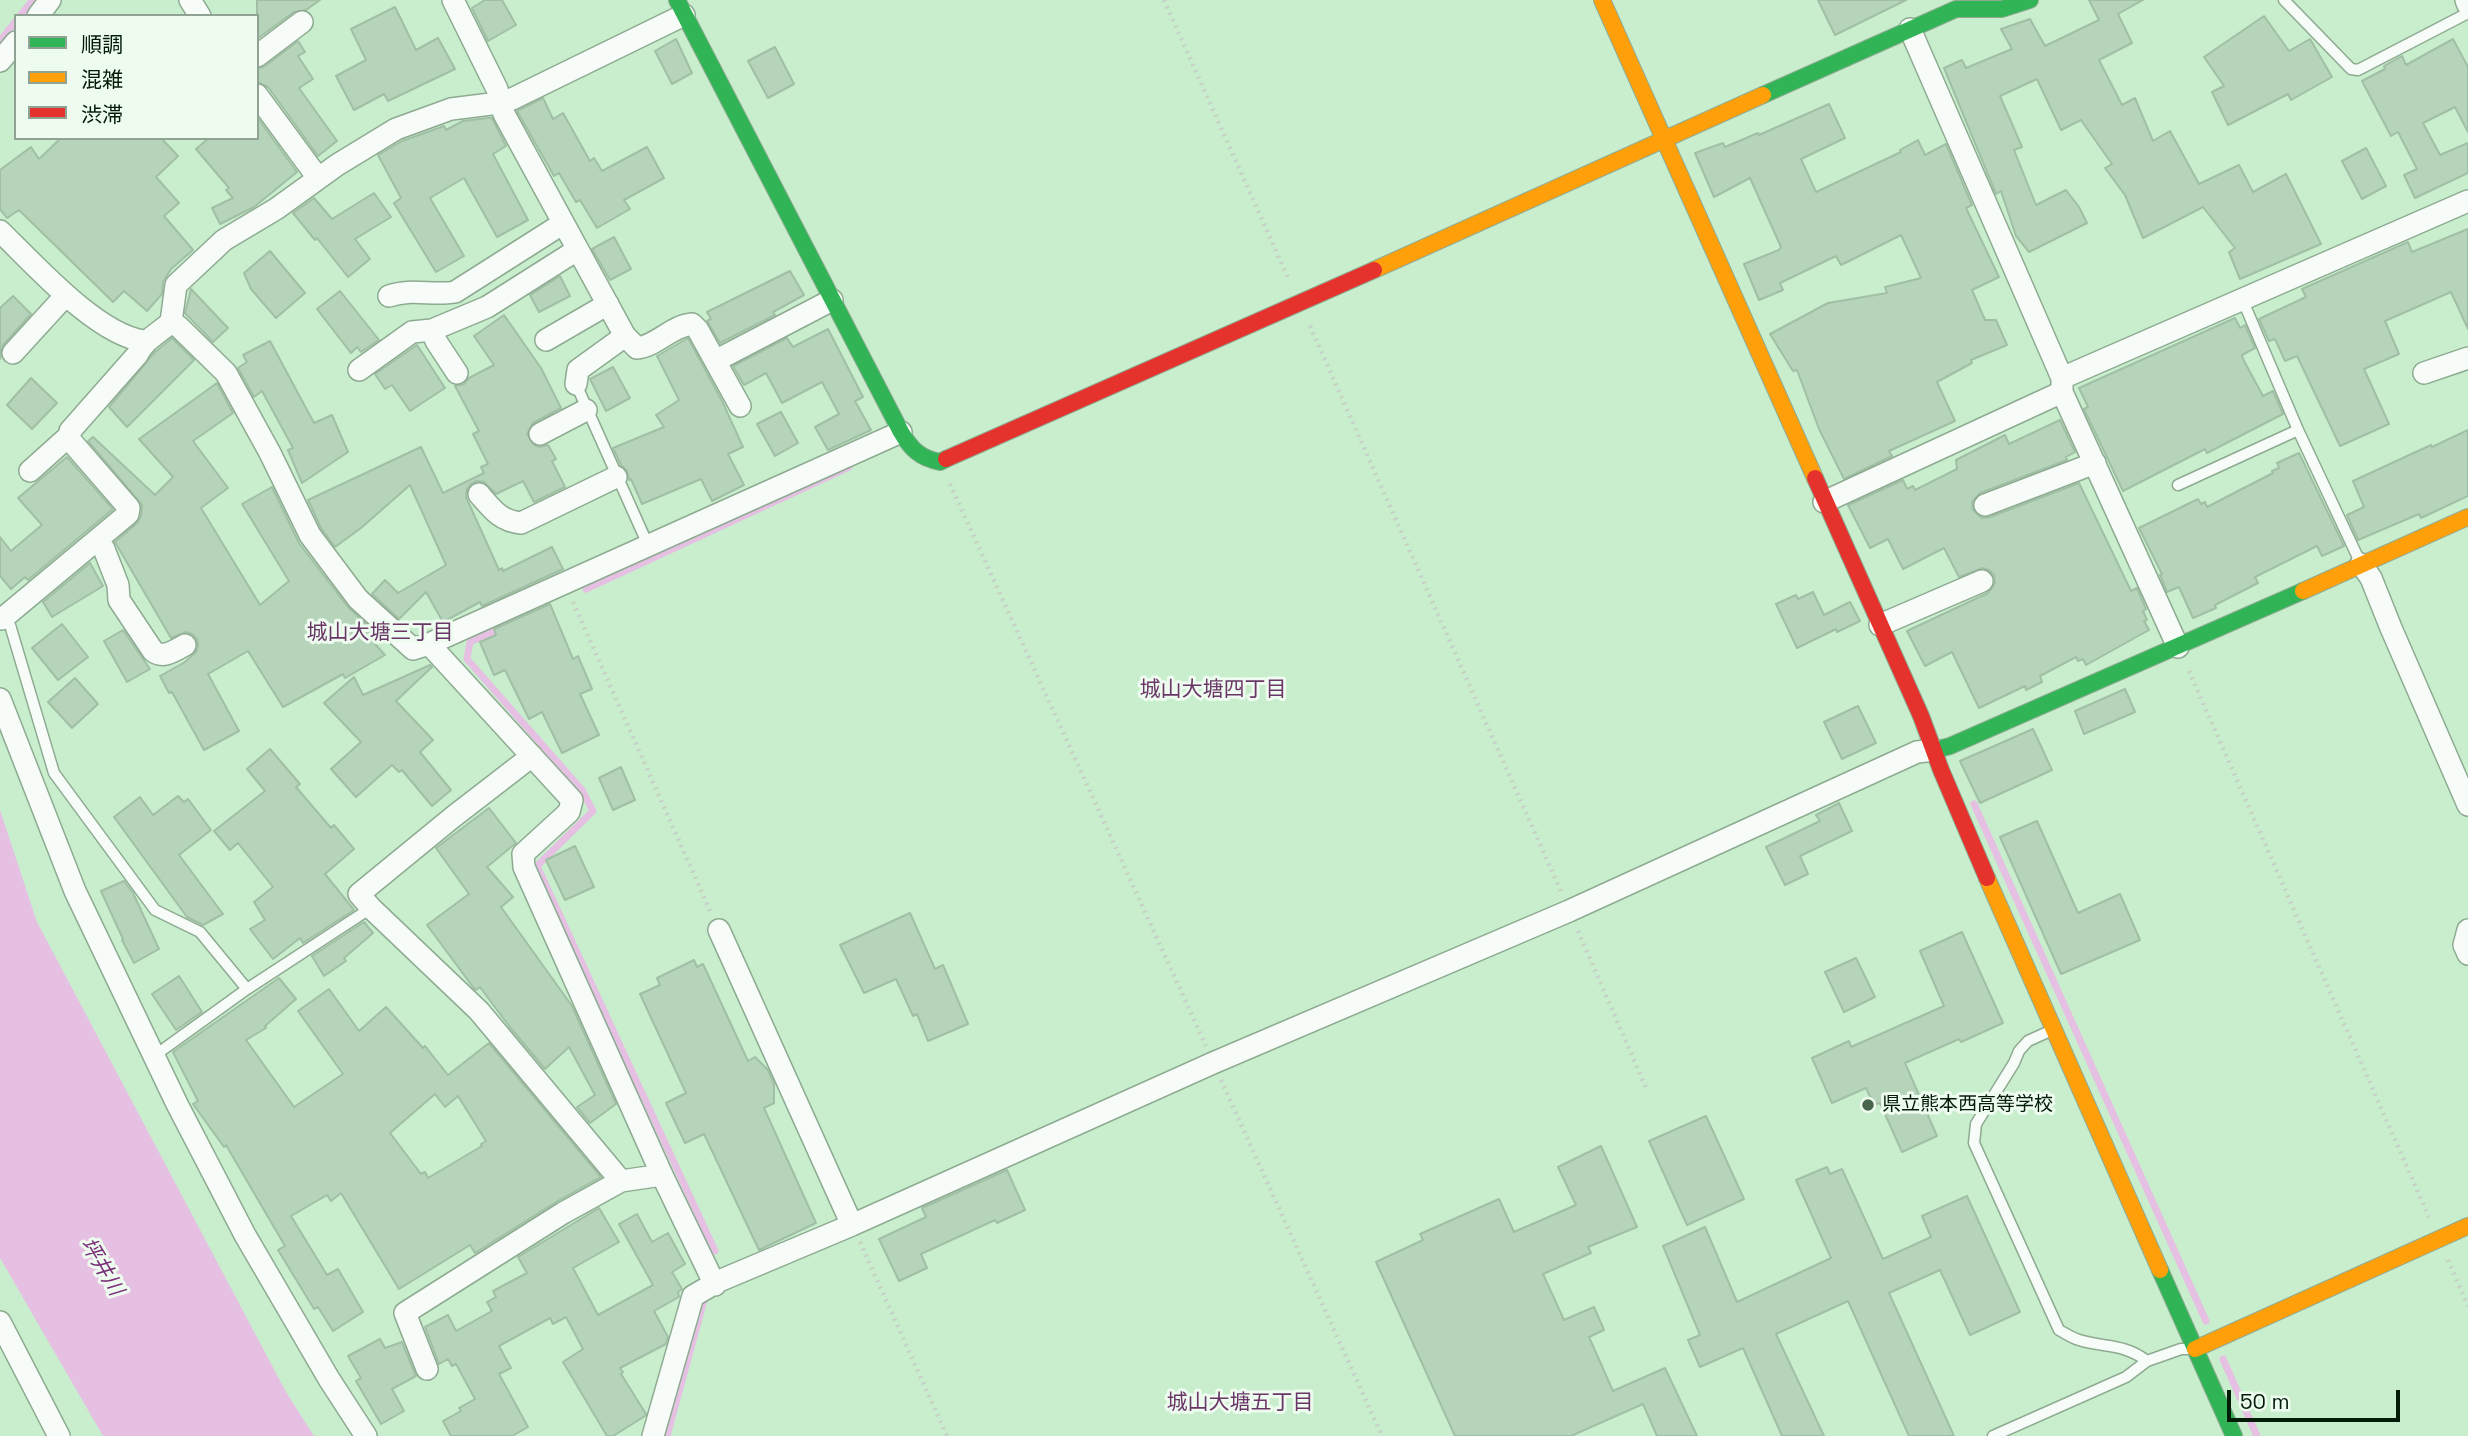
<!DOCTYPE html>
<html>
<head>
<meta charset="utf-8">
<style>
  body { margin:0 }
  #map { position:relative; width:2468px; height:1436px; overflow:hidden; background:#c8eecd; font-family:"Space Grotesk","Noto Sans JP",sans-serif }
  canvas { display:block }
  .legend { position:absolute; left:14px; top:14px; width:245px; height:126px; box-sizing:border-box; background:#eefbef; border:2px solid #90a293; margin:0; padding:9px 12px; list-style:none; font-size:21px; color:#031c08 }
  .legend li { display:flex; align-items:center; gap:14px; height:35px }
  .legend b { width:35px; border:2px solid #90a293 }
  .scale { position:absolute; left:2227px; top:1390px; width:173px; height:32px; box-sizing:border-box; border:4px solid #031c08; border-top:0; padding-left:9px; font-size:21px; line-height:24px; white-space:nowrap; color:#031c08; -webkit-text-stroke:5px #eefbef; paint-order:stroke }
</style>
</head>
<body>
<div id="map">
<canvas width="2468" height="1436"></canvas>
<ul class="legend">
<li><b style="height:9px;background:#30b455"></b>順調</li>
<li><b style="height:9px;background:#ff9f0a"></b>混雑</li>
<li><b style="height:9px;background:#e5322d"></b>渋滞</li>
</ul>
<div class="scale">50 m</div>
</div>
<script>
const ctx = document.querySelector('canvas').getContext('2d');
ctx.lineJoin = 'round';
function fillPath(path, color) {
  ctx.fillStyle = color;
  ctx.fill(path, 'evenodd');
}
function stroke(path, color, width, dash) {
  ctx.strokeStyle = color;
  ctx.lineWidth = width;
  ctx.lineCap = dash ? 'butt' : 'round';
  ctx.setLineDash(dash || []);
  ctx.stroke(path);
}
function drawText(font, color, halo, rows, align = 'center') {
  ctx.font = font + ' "Space Grotesk","Noto Sans JP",sans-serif';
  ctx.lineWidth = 6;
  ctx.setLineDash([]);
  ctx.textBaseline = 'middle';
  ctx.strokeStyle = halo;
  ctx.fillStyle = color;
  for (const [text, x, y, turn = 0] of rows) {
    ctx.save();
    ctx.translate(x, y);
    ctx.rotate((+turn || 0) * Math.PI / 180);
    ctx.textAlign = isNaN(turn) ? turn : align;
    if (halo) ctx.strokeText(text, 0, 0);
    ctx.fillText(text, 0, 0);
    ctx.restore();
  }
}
const water = new Path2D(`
  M 0,810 L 37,922 L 286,1392 L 314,1436 L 103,1436 L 0,1258 Z`);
const stream = new Path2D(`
  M 20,16 L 33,0
  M 0,41 L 16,21
  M 586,589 L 849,467
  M 503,627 L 470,642 L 467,659 L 582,790 L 593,811 L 537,866 L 715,1251
  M 1974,804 L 2206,1321
  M 2223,1359 L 2257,1436
  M 667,1436 L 704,1300`);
const building = new Path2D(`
  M 257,0 L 320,0 L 306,10 L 294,12 L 257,39 Z
  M 485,0 L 502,0 L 516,25 L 488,41 L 472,8 Z
  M 1818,0 L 1906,0 L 1835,35 Z
  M 2089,0 L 2143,0 L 2118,14 L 2132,43 L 2099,60 L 2122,105 L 2135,98 L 2153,141 L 2170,131 L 2199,184 L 2239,165 L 2253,192 L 2286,174 L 2321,244 L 2240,279 L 2229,252 L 2235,248 L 2203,207 L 2143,238 L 2125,195 L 2105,168 L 2112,164 L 2081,120 L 2061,130 L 2037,79 L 2000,96 L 2022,147 L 2014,150 L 2036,205 L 2066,190 L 2079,207 L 2087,223 L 2029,252 L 2016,236 L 2001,191 L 1996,194 L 1944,68 L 1962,60 L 1966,68 L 2012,49 L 2001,29 L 2030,19 L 2045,46 L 2099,20 Z
  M 395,7 L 416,50 L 438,38 L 455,69 L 388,101 L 384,94 L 354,110 L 336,76 L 366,60 L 351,29 Z
  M 2264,16 L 2289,51 L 2310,39 L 2332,77 L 2291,100 L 2288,94 L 2228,125 L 2212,92 L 2224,86 L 2204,57 Z
  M 676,39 L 692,73 L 672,84 L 655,51 Z
  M 2453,39 L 2468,67 L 2468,132 L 2455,107 L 2423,123 L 2440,155 L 2468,143 L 2468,173 L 2415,198 L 2404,175 L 2417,169 L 2398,132 L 2391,136 L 2362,81 L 2385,69 L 2384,66 L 2402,56 L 2406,65 Z
  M 298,41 L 305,52 L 298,56 L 313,79 L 299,88 L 337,141 L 318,156 L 268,87 L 257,82 L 257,69 L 265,66 Z
  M 775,47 L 794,84 L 768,98 L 748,61 Z
  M 543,98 L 553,119 L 563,113 L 590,161 L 594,158 L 602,171 L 647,147 L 664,178 L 624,200 L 630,209 L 597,228 L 580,200 L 576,202 L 559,173 L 554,176 L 517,111 Z
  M 1829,104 L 1845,138 L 1801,159 L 1816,192 L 1901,152 L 1900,150 L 1918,140 L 1925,155 L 1946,144 L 1972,205 L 1966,208 L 1999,277 L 1972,290 L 1985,320 L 1996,320 L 2007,345 L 1971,360 L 1972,363 L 1937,382 L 1955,421 L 1889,451 L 1892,456 L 1844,479 L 1819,429 L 1797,370 L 1793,371 L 1770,334 L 1828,303 L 1887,293 L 1885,287 L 1921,278 L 1901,235 L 1841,265 L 1836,256 L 1780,283 L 1783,290 L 1759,300 L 1744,264 L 1779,250 L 1781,247 L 1750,178 L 1714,197 L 1695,153 L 1723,143 L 1725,147 L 1758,133 L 1759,135 Z
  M 257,117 L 297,172 L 254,207 L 220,224 L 212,208 L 233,198 L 226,190 L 229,188 L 196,149 L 209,138 L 257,138 Z
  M 488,118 L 492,118 L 506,146 L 493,154 L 528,220 L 497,237 L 464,178 L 430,198 L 464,256 L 436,272 L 394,203 L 401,198 L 378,155 L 402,141 L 444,126 L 446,130 L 463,121 Z
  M 61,138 L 161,138 L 178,156 L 156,177 L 179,203 L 164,216 L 193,250 L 171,269 L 163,282 L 162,294 L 147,311 L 124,291 L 113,302 L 19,210 L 7,218 L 0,209 L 0,170 L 31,147 L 39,159 Z
  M 2366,148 L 2386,186 L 2362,199 L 2342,161 Z
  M 374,193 L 391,217 L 355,239 L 370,259 L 348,277 L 317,238 L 315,240 L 293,213 L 314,198 L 332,219 Z
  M 2468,229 L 2468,329 L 2451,292 L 2385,321 L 2399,354 L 2364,369 L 2389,424 L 2340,446 L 2297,356 L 2285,361 L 2275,339 L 2269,341 L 2259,319 L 2306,297 L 2302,289 L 2408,242 L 2412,252 Z
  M 614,237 L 631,269 L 610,280 L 592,249 Z
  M 270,251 L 305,293 L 276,318 L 251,289 L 244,273 Z
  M 790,271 L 804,295 L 773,312 L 775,315 L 720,343 L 707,321 L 711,319 L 707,312 Z
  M 560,276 L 570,296 L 539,312 L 530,295 Z
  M 191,289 L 228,328 L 213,342 L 185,313 Z
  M 340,291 L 379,340 L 361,352 L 357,347 L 351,353 L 317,309 Z
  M 13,296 L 31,314 L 3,345 L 0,359 L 0,308 Z
  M 504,315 L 541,368 L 561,408 L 533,423 L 527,434 L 534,445 L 540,447 L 548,445 L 556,459 L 552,461 L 565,487 L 534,502 L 523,481 L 496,494 L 484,482 L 477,481 L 471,484 L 467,489 L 466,497 L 499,570 L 502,568 L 503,571 L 552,547 L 563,569 L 482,606 L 480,602 L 443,622 L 426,592 L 399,619 L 372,594 L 385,580 L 398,593 L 446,565 L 410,485 L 361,528 L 335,547 L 321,528 L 308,500 L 421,447 L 443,493 L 484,473 L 481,467 L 488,464 L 473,434 L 479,431 L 455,386 L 464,384 L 469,378 L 494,365 L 474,336 Z
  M 2235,318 L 2240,328 L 2245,325 L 2255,348 L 2242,355 L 2243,359 L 2263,396 L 2273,391 L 2283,414 L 2207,453 L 2205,449 L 2123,491 L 2084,409 L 2088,407 L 2079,388 Z
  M 828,329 L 863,397 L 855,401 L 871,430 L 828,450 L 815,427 L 839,414 L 822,382 L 782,403 L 766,373 L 744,385 L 733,366 L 787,338 L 793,347 Z
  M 172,338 L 194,360 L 127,427 L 109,407 L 154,353 Z
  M 688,338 L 722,401 L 743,447 L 728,454 L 744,485 L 712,501 L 701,479 L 642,504 L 631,479 L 629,480 L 627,471 L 621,465 L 613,448 L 664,427 L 656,415 L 679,400 L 657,356 Z
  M 270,341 L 314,423 L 332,415 L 348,452 L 302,483 L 288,450 L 293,448 L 262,391 L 254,397 L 238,368 L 247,362 L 243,355 Z
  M 417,345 L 445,388 L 410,411 L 392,385 L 385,389 L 375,374 Z
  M 613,367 L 630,398 L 606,411 L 590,379 Z
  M 31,378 L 57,403 L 32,429 L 7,405 Z
  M 217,383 L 233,413 L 193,441 L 228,488 L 201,508 L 260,605 L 289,581 L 242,504 L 272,487 L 299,543 L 348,607 L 381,638 L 375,644 L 385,655 L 345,678 L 343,674 L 283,707 L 248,651 L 208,674 L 239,731 L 204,750 L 172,692 L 169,693 L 160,676 L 185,662 L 196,652 L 198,646 L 197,639 L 192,634 L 186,632 L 171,638 L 115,542 L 137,523 L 141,516 L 142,505 L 88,441 L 93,437 L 155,495 L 173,477 L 139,439 Z
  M 781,412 L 798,443 L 775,456 L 757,424 Z
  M 2060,420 L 2075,452 L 2066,457 L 2067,460 L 1980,493 L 1972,502 L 1973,510 L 1982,518 L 1990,517 L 2079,483 L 2131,591 L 2137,588 L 2146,609 L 2143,611 L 2147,620 L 2144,621 L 2149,630 L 2086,665 L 2083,659 L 2078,661 L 2076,657 L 2040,676 L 2042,682 L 2026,690 L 2025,686 L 1979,708 L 1952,652 L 1925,666 L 1907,631 L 1988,593 L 1995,583 L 1994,575 L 1989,570 L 1983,568 L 1959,577 L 1944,548 L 1903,569 L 1888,539 L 1870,548 L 1848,505 L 1903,480 L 1907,489 L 1913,486 L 1915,490 L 1957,469 L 1956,460 L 2005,435 L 2009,444 Z
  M 2468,430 L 2468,496 L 2421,518 L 2419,514 L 2358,540 L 2347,515 L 2364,507 L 2353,481 L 2431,445 L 2432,447 Z
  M 2299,453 L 2344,546 L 2322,556 L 2317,546 L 2255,577 L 2258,583 L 2215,605 L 2216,608 L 2193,618 L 2179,587 L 2167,592 L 2160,575 L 2162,574 L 2139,528 L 2198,499 L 2201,504 L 2205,502 L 2207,507 L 2273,473 L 2272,471 L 2279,468 L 2277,463 Z
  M 67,457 L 113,509 L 28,580 L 25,577 L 11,589 L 0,576 L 0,537 L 11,551 L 42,525 L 18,498 Z
  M 90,563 L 103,586 L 52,617 L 43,602 Z
  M 1813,592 L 1824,615 L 1850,602 L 1860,621 L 1837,632 L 1836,629 L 1797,648 L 1776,604 L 1796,595 L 1798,599 Z
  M 550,604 L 573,659 L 578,656 L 592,689 L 580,694 L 599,735 L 562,753 L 542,712 L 529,719 L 505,670 L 494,675 L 480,642 L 496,635 L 494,629 Z
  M 62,624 L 88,657 L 58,680 L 32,648 Z
  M 123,630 L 150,669 L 127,682 L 104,641 Z
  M 430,665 L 432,667 L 396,701 L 433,740 L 420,752 L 451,790 L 432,806 L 402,770 L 399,772 L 392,765 L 356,797 L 331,769 L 361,742 L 324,703 L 354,677 L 363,695 Z
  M 75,678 L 98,704 L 72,728 L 48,702 Z
  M 2125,689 L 2135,712 L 2084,734 L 2075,711 Z
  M 1858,706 L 1876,743 L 1842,759 L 1824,722 Z
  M 2033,729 L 2052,770 L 1980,803 L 1960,761 Z
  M 270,749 L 300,784 L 296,787 L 331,828 L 334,825 L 354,849 L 325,874 L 354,910 L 303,943 L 300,938 L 273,959 L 250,929 L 265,920 L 254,902 L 273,887 L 238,843 L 230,850 L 214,831 L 265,791 L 247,769 Z
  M 621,767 L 635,800 L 613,810 L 599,778 Z
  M 178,796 L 184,802 L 188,799 L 211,830 L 179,855 L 223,914 L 203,925 L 187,917 L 114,817 L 140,797 L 153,815 Z
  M 1839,803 L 1852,831 L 1800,856 L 1808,874 L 1785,885 L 1766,847 L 1820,821 L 1816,815 Z
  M 489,808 L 516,843 L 487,867 L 513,897 L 501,907 L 572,1006 L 616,1104 L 590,1123 L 577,1107 L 595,1095 L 569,1047 L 545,1069 L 509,1026 L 480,987 L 476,990 L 473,987 L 427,925 L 469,894 L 436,848 Z
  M 2037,821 L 2078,913 L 2120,894 L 2140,940 L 2061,974 L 2000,837 Z
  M 575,846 L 594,887 L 565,900 L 546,860 Z
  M 124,881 L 133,893 L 159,949 L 134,963 L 122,940 L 123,939 L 101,891 Z
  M 910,913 L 935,969 L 943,965 L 968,1024 L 928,1041 L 917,1014 L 913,1016 L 896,979 L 864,993 L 840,945 Z
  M 364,922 L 373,933 L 344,958 L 346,961 L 324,976 L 312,956 Z
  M 1962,932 L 2003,1023 L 1961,1042 L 1959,1039 L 1905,1063 L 1937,1136 L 1902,1152 L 1880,1103 L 1874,1105 L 1866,1088 L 1832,1103 L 1812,1058 L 1849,1041 L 1851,1047 L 1944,1006 L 1920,951 Z
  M 1856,958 L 1875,997 L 1844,1012 L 1825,972 Z
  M 694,960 L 697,967 L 703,964 L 748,1061 L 755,1057 L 768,1070 L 774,1084 L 774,1103 L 764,1108 L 816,1223 L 759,1250 L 704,1134 L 685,1143 L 666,1103 L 686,1093 L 640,994 L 660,985 L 657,978 Z
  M 179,976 L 202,1012 L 176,1030 L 152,994 Z
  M 279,978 L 296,999 L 265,1026 L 266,1028 L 246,1040 L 294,1107 L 343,1074 L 298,1011 L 329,989 L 359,1031 L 386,1007 L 423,1048 L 425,1046 L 448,1075 L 489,1043 L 601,1177 L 556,1202 L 475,1253 L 470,1245 L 399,1289 L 341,1193 L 331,1201 L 327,1195 L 291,1216 L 327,1275 L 338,1269 L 363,1312 L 333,1331 L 318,1307 L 314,1309 L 278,1250 L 285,1246 L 226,1145 L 224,1147 L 193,1104 L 198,1101 L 173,1052 ZM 435,1094 L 445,1107 L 458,1096 L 486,1141 L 481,1144 L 482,1146 L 428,1178 L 425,1172 L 421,1174 L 390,1133 Z
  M 1706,1116 L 1744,1199 L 1687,1225 L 1649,1141 Z
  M 1601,1146 L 1637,1227 L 1588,1247 L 1591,1253 L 1543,1274 L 1564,1320 L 1594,1307 L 1604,1330 L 1589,1337 L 1613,1391 L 1665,1368 L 1697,1436 L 1657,1436 L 1643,1404 L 1571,1436 L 1455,1436 L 1376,1262 L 1423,1240 L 1420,1234 L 1499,1199 L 1514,1232 L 1576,1205 L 1558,1167 Z
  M 1827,1167 L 1830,1174 L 1842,1169 L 1883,1259 L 1931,1237 L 1922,1216 L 1967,1196 L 2020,1312 L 1970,1335 L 1940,1270 L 1889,1293 L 1954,1436 L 1909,1436 L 1848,1301 L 1776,1334 L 1824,1436 L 1782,1436 L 1743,1348 L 1700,1367 L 1688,1340 L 1700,1335 L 1663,1246 L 1705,1227 L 1737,1302 L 1831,1258 L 1796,1180 Z
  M 1007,1170 L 1025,1210 L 997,1223 L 995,1220 L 921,1254 L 927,1268 L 899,1281 L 879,1239 L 926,1217 L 922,1208 Z
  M 599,1208 L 619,1242 L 573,1268 L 598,1315 L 653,1285 L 619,1224 L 637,1214 L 652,1242 L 668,1233 L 685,1264 L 672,1272 L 682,1289 L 678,1292 L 679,1297 L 654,1311 L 668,1337 L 666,1344 L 620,1368 L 623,1372 L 621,1374 L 646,1414 L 645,1416 L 613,1436 L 607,1436 L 563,1362 L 583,1349 L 566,1317 L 553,1324 L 550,1318 L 499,1346 L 511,1368 L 499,1374 L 528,1427 L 512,1436 L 451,1436 L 443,1421 L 461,1411 L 459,1408 L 475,1399 L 456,1364 L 452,1366 L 448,1359 L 439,1364 L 425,1327 L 448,1315 L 456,1331 L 492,1311 L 487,1302 L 496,1297 L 493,1291 L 527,1273 L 518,1257 Z
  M 380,1339 L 385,1348 L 402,1342 L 416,1376 L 392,1389 L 404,1411 L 381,1424 L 356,1381 L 361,1378 L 348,1356 Z`);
const path = new Path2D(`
  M 1164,0 L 1289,280
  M 1310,326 L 1562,894
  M 950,484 L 1206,1046
  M 573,602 L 711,913
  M 2189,671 L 2429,1217
  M 1578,931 L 1647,1090
  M 1221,1080 L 1382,1436
  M 860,1242 L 947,1436
  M 2448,1260 L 2468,1306`);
const lane = new Path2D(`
  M 2284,0 L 2351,69 L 2358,70 L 2468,13
  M 2243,301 L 2298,430 L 2361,564
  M 576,384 L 648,545
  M 2178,485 L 2298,430
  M 1,619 L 10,625 L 54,773 L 155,910 L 200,932 L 247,989
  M 2050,1031 L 2028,1041 L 2019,1051 L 2014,1063 L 1976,1124 L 1974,1143 L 2059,1330 C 2065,1333 2072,1338 2079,1340 C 2105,1348 2123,1343 2147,1361
  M 154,1056 L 247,989 L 371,908
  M 1993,1436 L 2126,1377 L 2147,1361 L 2181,1349 L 2192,1349`);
const street = new Path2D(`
  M 190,0 L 200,16
  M 453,0 L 497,89 L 504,114 L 625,336 L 578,370 L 576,384
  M 2466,0 L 2468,5
  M 38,16 L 50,0
  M 1910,29 L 2062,378 L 2062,392 L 2178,647
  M 257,56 L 302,22
  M 0,61 L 16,42
  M 257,95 L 318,178
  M 0,231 C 34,264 97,335 144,341
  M 389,296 C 412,288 432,296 455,292 L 562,224
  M 171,322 L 179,327 L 226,373 L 270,453 L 310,535 L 358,599 L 413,649 L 429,644
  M 432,330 L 436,341 L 457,373
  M 625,336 L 637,348 C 657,346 671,326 692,324 L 698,330 L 740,406
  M 546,340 L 608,304
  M 13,353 L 66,295
  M 715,361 L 832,300
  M 359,370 L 412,332 L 432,330 L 487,307 L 577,250
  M 2424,373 L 2468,358
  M 2062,378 L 2468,201
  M 540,434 L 586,410
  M 30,471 L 69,436
  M 479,494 C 492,509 500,521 521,523 L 616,477
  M 1824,502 L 2062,392
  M 1985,505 L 2095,463
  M 98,540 L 104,549 L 118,585 L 119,600 L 153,651 C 163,659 174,651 185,645
  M 2361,564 L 2371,578 L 2391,628 L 2468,805
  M 2,619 L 128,514 L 129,508 L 70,440 L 70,431 L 137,355 C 145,339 158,334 171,322 L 176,285 L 224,240 L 276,209 L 337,165 L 396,129 L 451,109 L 499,103 L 512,99 L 684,15
  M 1880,625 L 1982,581
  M 0,699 L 75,891 L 177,1104 L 245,1235 L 329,1379 L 366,1436
  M 532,756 L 453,817 L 359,894 L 371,908 L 479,1011 L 621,1181
  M 719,930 L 852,1225
  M 2468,930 L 2464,945 L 2468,954
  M 715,1285 L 662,1175 L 524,867 L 523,854 L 569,812 L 572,800 L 429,644 L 901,432
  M 0,1322 L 59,1436
  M 427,1369 L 405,1313 L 563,1213 L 621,1181 L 662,1175
  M 653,1436 L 693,1296 L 719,1281 L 852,1225 L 1213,1063 L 1569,911 L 1917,752 L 1935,750`);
const fast = new Path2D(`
  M 677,0 L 901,432 C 911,449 920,458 940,462 L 946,459
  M 1763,95 L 1956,9 L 2002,9 L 2030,0
  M 1935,750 L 1950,746 L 2303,591
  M 2160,1270 L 2234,1436`);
const slow = new Path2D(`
  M 1602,0 L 1815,478
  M 1374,270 L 1763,95
  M 2303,591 L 2468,517
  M 1987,878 L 2160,1270
  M 2195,1349 L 2468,1226`);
const jam = new Path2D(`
  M 946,459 L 1374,270
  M 1815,478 L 1921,716 L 1941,770 L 1987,878`);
const markers = [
  [1868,1105,7,"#48664d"]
];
const poiNames = [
  ["県立熊本西高等学校",1882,1105]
];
const neighbourhoodNames = [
  ["城山大塘三丁目",380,633],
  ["城山大塘四丁目",1213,690],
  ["城山大塘五丁目",1240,1403]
];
const waterNames = [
  ["坪井川",101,1267,59]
];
fillPath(water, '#e5c0e3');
stroke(stream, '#e5c0e3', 7);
fillPath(building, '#b6d4ba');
stroke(building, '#a1bfa5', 2);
stroke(lane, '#8eab92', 13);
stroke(street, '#8eab92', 24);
stroke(fast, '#8eab92', 18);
stroke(slow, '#8eab92', 18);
stroke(jam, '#8eab92', 18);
stroke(path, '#c5d0c7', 4.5, [2, 5]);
stroke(lane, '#f7fcf8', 10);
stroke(street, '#f7fcf8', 21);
stroke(fast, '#30b455', 16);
stroke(slow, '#ff9f0a', 16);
stroke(jam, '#e5322d', 16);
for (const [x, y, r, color] of markers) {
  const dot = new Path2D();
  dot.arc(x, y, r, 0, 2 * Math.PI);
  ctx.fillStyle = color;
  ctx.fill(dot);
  stroke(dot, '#eefbef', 2.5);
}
drawText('19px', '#031c08', '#eefbef', poiNames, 'left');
drawText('21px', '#693667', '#eefbef', neighbourhoodNames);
drawText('italic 21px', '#7b2e7a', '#eefbef', waterNames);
</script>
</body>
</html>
